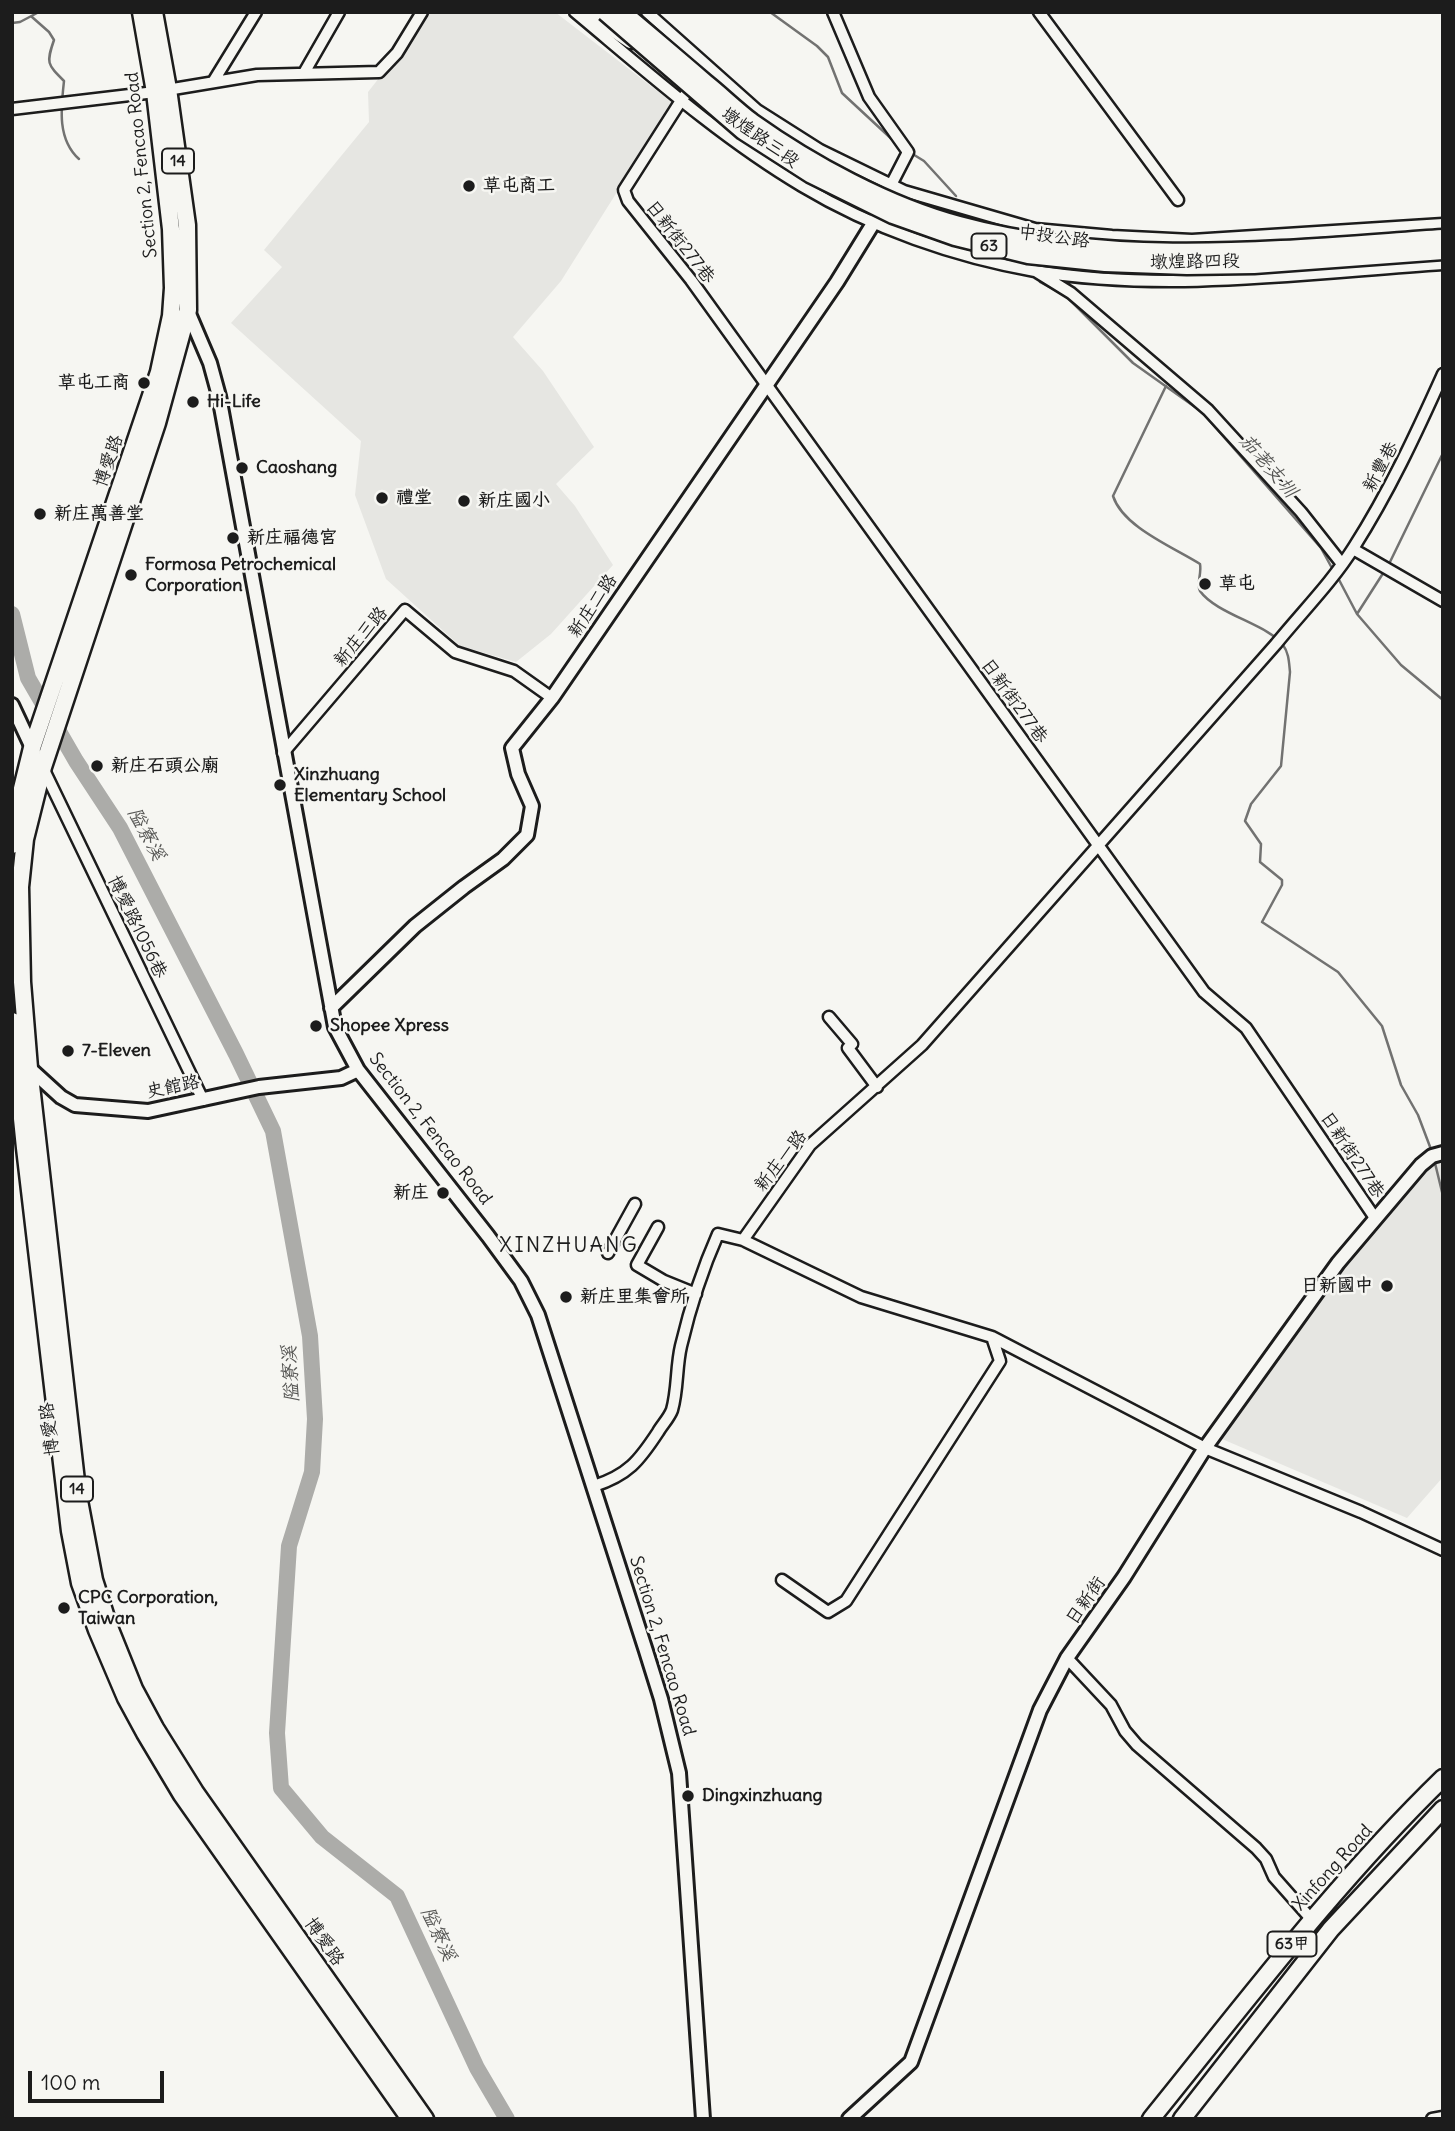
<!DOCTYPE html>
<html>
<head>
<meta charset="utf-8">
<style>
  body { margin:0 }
  #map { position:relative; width:1455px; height:2131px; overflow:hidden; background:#f6f6f2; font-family:Delius,sans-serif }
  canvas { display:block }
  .frame { position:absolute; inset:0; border:14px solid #1c1c1c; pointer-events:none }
  .scale { position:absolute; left:28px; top:2071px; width:136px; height:32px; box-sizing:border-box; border:4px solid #1c1c1c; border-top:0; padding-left:9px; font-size:21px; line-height:24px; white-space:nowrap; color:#1c1c1c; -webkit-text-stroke:5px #f6f6f2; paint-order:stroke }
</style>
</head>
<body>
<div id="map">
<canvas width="1455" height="2131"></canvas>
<div class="frame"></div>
<div class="scale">100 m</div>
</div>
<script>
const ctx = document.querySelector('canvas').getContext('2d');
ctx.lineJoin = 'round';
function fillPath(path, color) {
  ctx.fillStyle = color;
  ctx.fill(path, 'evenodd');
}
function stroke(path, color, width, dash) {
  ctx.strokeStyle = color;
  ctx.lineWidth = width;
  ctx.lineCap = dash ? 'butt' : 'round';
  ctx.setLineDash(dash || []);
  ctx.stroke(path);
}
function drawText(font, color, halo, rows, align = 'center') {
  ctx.font = font + ' Delius,"LXGW WenKai TC",sans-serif';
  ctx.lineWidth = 5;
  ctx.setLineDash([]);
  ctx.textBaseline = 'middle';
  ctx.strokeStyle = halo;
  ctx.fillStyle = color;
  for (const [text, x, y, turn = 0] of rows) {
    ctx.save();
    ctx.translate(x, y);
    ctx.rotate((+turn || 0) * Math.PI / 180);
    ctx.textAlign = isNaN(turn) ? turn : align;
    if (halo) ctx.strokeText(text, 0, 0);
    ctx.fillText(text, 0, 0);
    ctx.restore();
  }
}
const built = new Path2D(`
  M 431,12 L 555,12 L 673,103 L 561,281 L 513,337 L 543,371 L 594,447 L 556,484 L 575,506 L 613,565 L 551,634 L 516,662 L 460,646 L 386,579 L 355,495 L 361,441 L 231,323 L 282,267 L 264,250 L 369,122 L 368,92 Z
  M 1440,1161 L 1443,1173 L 1443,1477 L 1407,1518 L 1222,1439 L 1376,1224 L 1430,1163 Z`);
const stream = new Path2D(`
  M 770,12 L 817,46 L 828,57 L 842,93 L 897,144
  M 32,17 L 49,32 L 54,40 C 46,63 47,64 64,81 C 61,108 57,139 79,159
  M 12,23 L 20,22 L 39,12
  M 911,153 L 924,161 L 956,196
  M 1040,282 L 1066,296 L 1133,363 L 1202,412 L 1321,548 L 1333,570
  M 1166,386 L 1113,496 C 1123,527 1173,547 1200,564 C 1202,573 1196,585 1200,591 C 1216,614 1269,625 1283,645 C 1289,653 1289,663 1290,672 L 1281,766 L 1251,804 L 1245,821 L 1261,844 L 1260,862 L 1282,880 L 1282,885 L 1262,922 L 1338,972 L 1382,1026 L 1401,1085 L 1418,1115 L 1432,1152
  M 1337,576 L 1357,614 L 1401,665 L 1443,700
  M 1357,614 L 1389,564 L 1443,453
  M 1434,1159 L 1443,1196`);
const river = new Path2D(`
  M 12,614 L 28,678 L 76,761 L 120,828 L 236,1054 L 273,1131 L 310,1336 L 315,1419 L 312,1472 L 289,1546 L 277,1733 L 281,1788 L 322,1837 L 397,1896 L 477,2068 L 507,2119`);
const minor = new Path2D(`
  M 575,12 C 647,72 721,138 802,186 C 872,228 955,257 1035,271 C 1169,293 1309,273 1443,264
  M 647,12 L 757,110 L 820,150 L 904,191 L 1035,229 L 1112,236 L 1192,240 L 1443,224
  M 833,12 L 869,97 L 908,152 L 891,185
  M 1039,12 L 1178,200
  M 707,67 L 682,99 L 624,190 L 628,201 L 691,280 L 1204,992 L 1246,1028 L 1375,1218
  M 304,73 L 339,12
  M 213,82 L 256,12
  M 12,109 L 155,92 L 257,75 L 379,72 L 397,53 L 422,12
  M 1037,272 L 1071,293 L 1208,410 L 1301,512 L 1342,564
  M 1353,549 L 1443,601
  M 283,753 L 405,610 L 455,652 L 514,671 L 552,698
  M 43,768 L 203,1100
  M 829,1017 L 852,1044 L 848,1048 L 877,1087
  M 658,1227 L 637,1265 L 664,1281 L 696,1294
  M 743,1240 L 810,1145 L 922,1045 L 1276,644 C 1302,612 1332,582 1354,547 C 1389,492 1416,434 1443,374
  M 608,1253 L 635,1204
  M 594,1486 C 628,1475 639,1461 658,1432 C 662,1425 669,1418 672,1410 C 678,1389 676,1367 681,1346 C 690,1308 702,1270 718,1234 L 743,1240 L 861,1297 L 992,1337 L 1205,1448 L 1361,1512 L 1443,1550
  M 782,1580 L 828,1612 L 846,1601 L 1000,1361 L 992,1337
  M 1067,1658 L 1111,1705 L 1125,1731 L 1137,1745 L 1256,1848 L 1266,1859 L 1274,1877 L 1312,1920
  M 1432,2119 L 1443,2117`);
const tertiary = new Path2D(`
  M 187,309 L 210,363 L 219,396 L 335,1027 L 358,1070 L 488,1236 L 521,1281 L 538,1315 L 646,1651 L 661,1699 L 679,1773 L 703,2119
  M 12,705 L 34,752
  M 331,1008 L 415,926 L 464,887 L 503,859 L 527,835 L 532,806 L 518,774 L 512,748 L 552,698 L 837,282 L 874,222 L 891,185
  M 27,1066 L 61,1097 L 75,1105 L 148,1111 L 259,1087 L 341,1078 L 358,1070
  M 849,2119 L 911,2062 L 1040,1710 L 1067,1658 L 1124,1577 L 1205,1448 L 1338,1263 L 1421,1165 L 1432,1156 L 1443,1153`);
const primary = new Path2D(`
  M 154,12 L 168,89 L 187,225 L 188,310 L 157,423 L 43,767 L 25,839 L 20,887 L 22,982 L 29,1068 L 77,1490 L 94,1580 L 109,1627 L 134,1689 L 155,1728 L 195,1792 L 425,2119
  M 589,12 L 631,40
  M 12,845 L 16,813 L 32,748 L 159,372 L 171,316 L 173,288 L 171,229 L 155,92 L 141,12
  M 12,1021 L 25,1148 L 70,1531 L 80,1583 L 97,1630 L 126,1698 L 145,1733 L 182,1795 L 410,2119
  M 1151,2119 C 1245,2003 1336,1882 1443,1778
  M 1182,2119 L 1331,1929 L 1443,1809`);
const primaryBridge = new Path2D(`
  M 605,12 L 743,131 L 810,174 L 893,215 L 955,237 L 1028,255 L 1105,263 L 1187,266 L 1254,265 L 1443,251
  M 622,12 C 651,36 679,60 707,84 C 722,96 736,110 752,122 C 811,164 888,206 959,225 C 1117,268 1282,249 1443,238`);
const markers = [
  [469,186,7,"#1c1c1c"],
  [144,383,7,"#1c1c1c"],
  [193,402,7,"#1c1c1c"],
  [242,468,7,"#1c1c1c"],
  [382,498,7,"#1c1c1c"],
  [464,501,7,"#1c1c1c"],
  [40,514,7,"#1c1c1c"],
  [233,538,7,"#1c1c1c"],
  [131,575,7,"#1c1c1c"],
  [1205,584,7,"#1c1c1c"],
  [97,766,7,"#1c1c1c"],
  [280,785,7,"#1c1c1c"],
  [316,1026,7,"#1c1c1c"],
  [68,1051,7,"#1c1c1c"],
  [443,1193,7,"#1c1c1c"],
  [1387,1286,7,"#1c1c1c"],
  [566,1297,7,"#1c1c1c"],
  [64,1608,7,"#1c1c1c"],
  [688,1796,7,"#1c1c1c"]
];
const shields = [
  [178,161,32],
  [989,246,35],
  [77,1489,32],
  [1292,1944,49]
];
const shieldNames = [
  ["14",178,161],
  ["63",989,246],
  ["14",77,1489],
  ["63甲",1292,1944]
];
const streetNames = [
  ["墩煌路三段",760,138,35],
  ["Section 2, Fencao Road",142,165,-96],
  ["中投公路",1054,237,8],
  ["日新街277巷",680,242,52],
  ["墩煌路四段",1195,262,-1],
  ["博愛路",109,461,-71],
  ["新豐巷",1381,467,-62],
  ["新庄二路",593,606,-56],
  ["新庄三路",361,637,-50],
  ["日新街277巷",1014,701,54],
  ["博愛路1056巷",137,927,64],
  ["史館路",173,1087,-11],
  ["Section 2, Fencao Road",430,1129,52],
  ["日新街277巷",1352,1155,56],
  ["新庄一路",781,1161,-52],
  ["博愛路",50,1429,-97],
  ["日新街",1086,1601,-55],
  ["Section 2, Fencao Road",662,1646,73],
  ["Xinfong Road",1333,1868,-48],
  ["博愛路",324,1942,55]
];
const poiNames = [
  ["草屯商工",483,186],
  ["草屯工商",130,383,"right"],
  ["Hi-Life",207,402],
  ["Caoshang",256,468],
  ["禮堂",396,498],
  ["新庄國小",478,501],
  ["新庄萬善堂",54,514],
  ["新庄福德宮",247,538],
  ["Formosa Petrochemical",145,565],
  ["Corporation",145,586],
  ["草屯",1219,584],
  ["新庄石頭公廟",111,766],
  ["Xinzhuang",294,775],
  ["Elementary School",294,796],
  ["Shopee Xpress",330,1026],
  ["7-Eleven",82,1051],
  ["新庄",429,1193,"right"],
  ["日新國中",1373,1286,"right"],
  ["新庄里集會所",580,1297],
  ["CPC Corporation,",78,1598],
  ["Taiwan",78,1619],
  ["Dingxinzhuang",702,1796]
];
const waterNames = [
  ["茄荖支圳",1268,466,49],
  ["隘寮溪",146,834,62],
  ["隘寮溪",291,1374,-93],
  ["隘寮溪",438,1934,65]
];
const quarterNames = [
  ["XINZHUANG",569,1246]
];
fillPath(built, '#e6e6e2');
stroke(stream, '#727271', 2.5);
stroke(river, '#acaca9', 16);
stroke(minor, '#1c1c1c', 15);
stroke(tertiary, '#1c1c1c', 18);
stroke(primary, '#1c1c1c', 21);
stroke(minor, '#f6f6f2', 10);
stroke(tertiary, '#f6f6f2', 12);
stroke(primary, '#f6f6f2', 16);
stroke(primaryBridge, '#1c1c1c', 21, []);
stroke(primaryBridge, '#f6f6f2', 16);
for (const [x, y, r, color] of markers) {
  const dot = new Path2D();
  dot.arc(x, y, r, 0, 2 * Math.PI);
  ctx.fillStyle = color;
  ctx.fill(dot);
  stroke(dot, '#f6f6f2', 2.5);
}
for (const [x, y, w] of shields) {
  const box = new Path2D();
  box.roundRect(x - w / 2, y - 12.5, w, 25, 5);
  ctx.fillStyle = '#f6f6f2';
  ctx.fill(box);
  stroke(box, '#1c1c1c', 2);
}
drawText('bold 16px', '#1c1c1c', null, shieldNames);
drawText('18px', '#1c1c1c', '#f6f6f2', streetNames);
drawText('bold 18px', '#1c1c1c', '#f6f6f2', poiNames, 'left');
drawText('italic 19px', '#565654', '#f6f6f2', waterNames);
ctx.letterSpacing = '2px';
drawText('21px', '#1c1c1c', '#f6f6f2', quarterNames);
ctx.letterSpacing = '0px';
</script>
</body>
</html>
